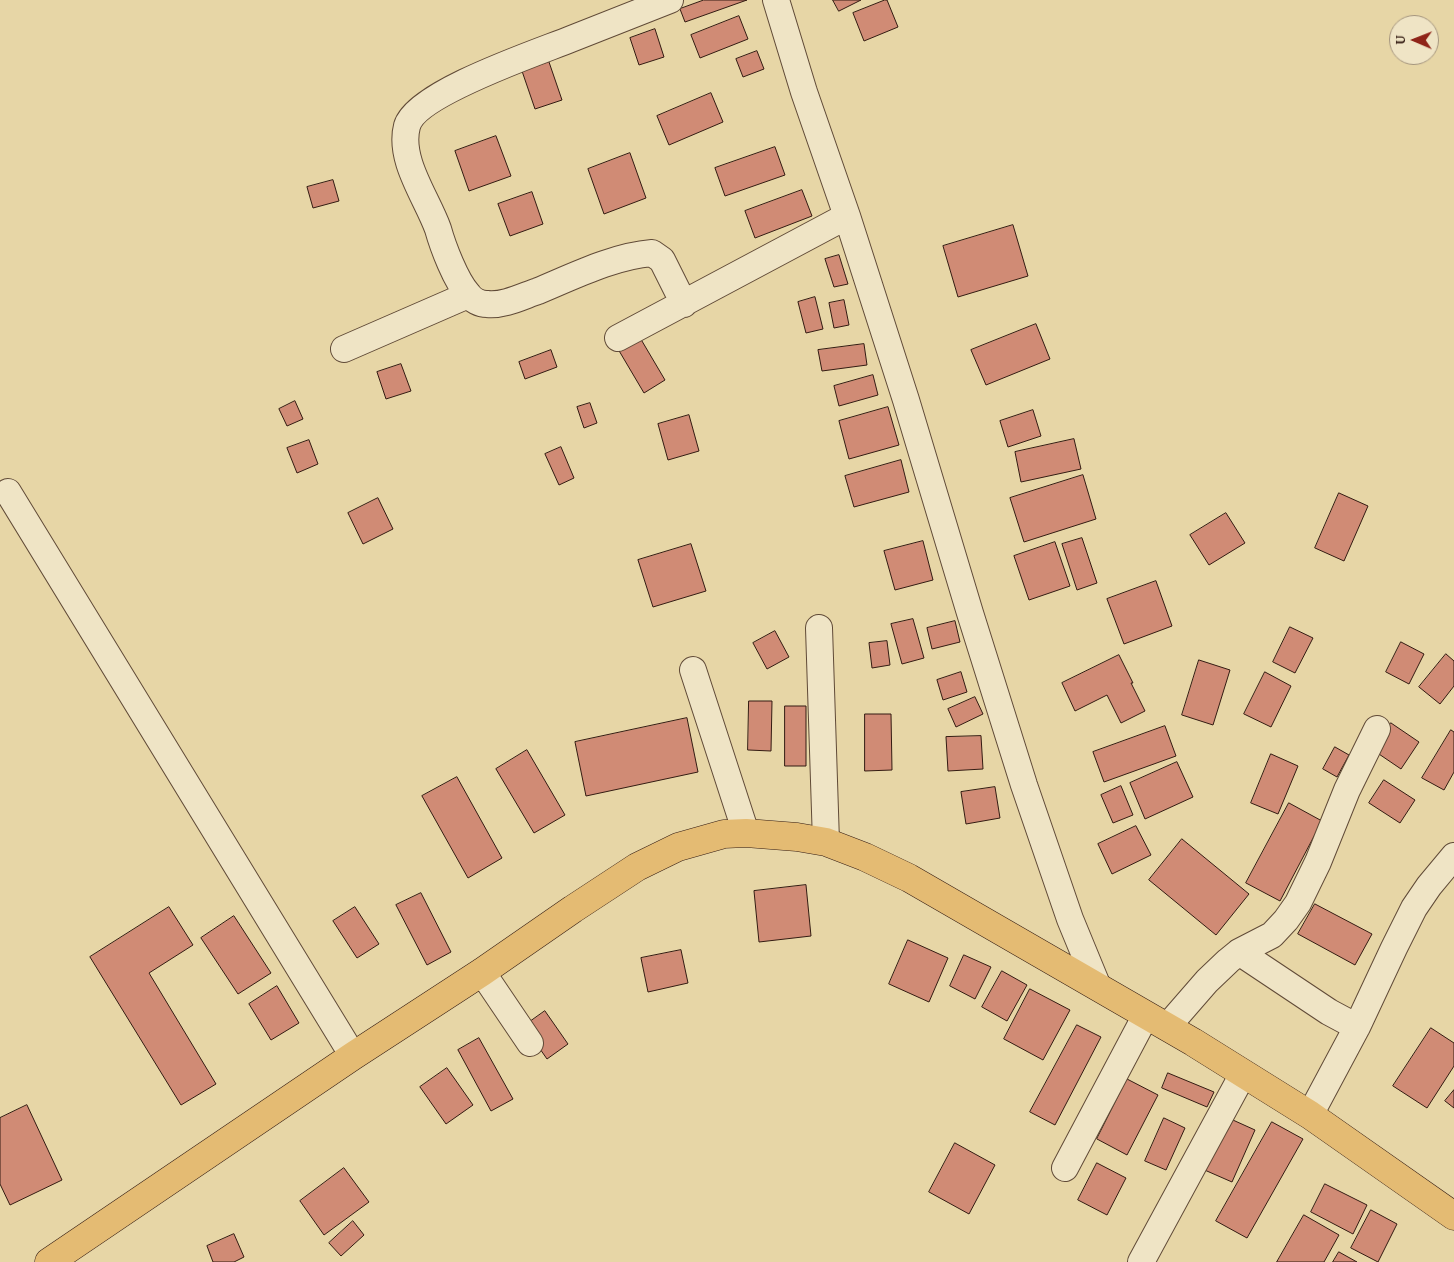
<!DOCTYPE html>
<html>
<head>
<meta charset="utf-8">
<style>
  body { margin:0 }
  #map { position:relative; width:1454px; height:1262px; overflow:hidden; background:#e7d6a6; font-family:"Gentium Book Plus",serif }
  canvas { display:block }
  .north { position:absolute; left:1389px; top:15px; width:50px; height:50px; box-sizing:border-box; background:#efe4c5; border:1px solid #a4947d; border-radius:50%; rotate:271deg; font-size:14px; font-weight:700; line-height:20px; text-align:center; color:#331b12 }
  .north::after { content:''; display:block; margin:auto; width:18px; height:22px; background:#8f2418; clip-path:polygon(50% 0,100% 100%,50% 72%,0 100%) }
</style>
</head>
<body>
<div id="map">
<canvas width="1454" height="1262"></canvas>
<div class="north">U</div>
</div>
<script>
const ctx = document.querySelector('canvas').getContext('2d');
ctx.lineJoin = 'round';
function fillPath(path, color) {
  ctx.fillStyle = color;
  ctx.fill(path, 'evenodd');
}
function stroke(path, color, width, dash) {
  ctx.strokeStyle = color;
  ctx.lineWidth = width;
  ctx.lineCap = dash ? 'butt' : 'round';
  ctx.setLineDash(dash || []);
  ctx.stroke(path);
}
const building = new Path2D(`
  M 704,0 L 747,0 L 685,22 L 680,9 Z
  M 833,0 L 861,0 L 839,11 Z
  M 885,0 L 887,0 L 898,27 L 864,41 L 853,13 Z
  M 739,16 L 748,39 L 700,58 L 691,35 Z
  M 655,29 L 664,57 L 639,65 L 630,38 Z
  M 757,51 L 764,69 L 743,77 L 736,59 Z
  M 549,62 L 562,100 L 535,109 L 522,71 Z
  M 711,93 L 723,122 L 669,145 L 657,116 Z
  M 496,136 L 511,176 L 469,191 L 455,151 Z
  M 775,147 L 785,175 L 725,196 L 715,168 Z
  M 630,153 L 646,198 L 604,214 L 588,169 Z
  M 333,180 L 339,201 L 313,208 L 307,187 Z
  M 802,190 L 812,216 L 755,238 L 745,211 Z
  M 532,192 L 543,224 L 510,236 L 498,204 Z
  M 1013,225 L 1028,276 L 958,297 L 943,246 Z
  M 839,255 L 848,284 L 834,287 L 825,259 Z
  M 815,297 L 823,329 L 806,333 L 798,302 Z
  M 844,300 L 849,325 L 834,328 L 829,303 Z
  M 1036,324 L 1050,359 L 986,385 L 971,350 Z
  M 639,336 L 665,380 L 644,393 L 618,349 Z
  M 864,344 L 867,365 L 822,371 L 818,350 Z
  M 551,350 L 557,367 L 525,379 L 519,362 Z
  M 401,364 L 411,391 L 386,399 L 377,372 Z
  M 873,375 L 878,395 L 839,406 L 834,386 Z
  M 295,401 L 303,419 L 287,426 L 279,409 Z
  M 590,403 L 597,423 L 584,428 L 577,407 Z
  M 888,407 L 899,445 L 849,459 L 839,421 Z
  M 1033,410 L 1041,436 L 1008,447 L 1000,421 Z
  M 689,415 L 699,451 L 668,460 L 658,424 Z
  M 1074,439 L 1081,469 L 1021,482 L 1015,452 Z
  M 309,440 L 318,464 L 297,473 L 287,448 Z
  M 561,447 L 574,478 L 559,485 L 545,454 Z
  M 901,460 L 909,492 L 854,507 L 845,476 Z
  M 1083,475 L 1096,519 L 1024,542 L 1010,498 Z
  M 1339,493 L 1368,506 L 1344,561 L 1315,548 Z
  M 378,498 L 393,529 L 363,544 L 348,513 Z
  M 1226,513 L 1245,543 L 1209,565 L 1190,535 Z
  M 1082,538 L 1097,583 L 1077,590 L 1062,544 Z
  M 923,541 L 933,580 L 895,590 L 884,551 Z
  M 1055,542 L 1070,586 L 1029,600 L 1014,556 Z
  M 691,544 L 706,591 L 653,607 L 638,560 Z
  M 1156,581 L 1172,626 L 1124,644 L 1107,599 Z
  M 913,619 L 924,658 L 902,664 L 891,624 Z
  M 955,621 L 960,642 L 932,649 L 927,628 Z
  M 1290,627 L 1313,638 L 1295,673 L 1273,662 Z
  M 775,631 L 789,657 L 767,669 L 753,643 Z
  M 887,641 L 890,665 L 872,668 L 869,643 Z
  M 1401,642 L 1424,654 L 1409,684 L 1386,672 Z
  M 1446,654 L 1454,661 L 1454,686 L 1440,704 L 1419,687 Z
  M 1119,655 L 1133,683 L 1131,683 L 1145,711 L 1121,723 L 1107,695 L 1075,711 L 1062,683 Z
  M 1199,660 L 1230,670 L 1213,725 L 1182,715 Z
  M 961,672 L 967,692 L 943,700 L 937,680 Z
  M 1265,672 L 1291,686 L 1271,727 L 1244,714 Z
  M 975,697 L 983,714 L 956,727 L 948,709 Z
  M 749,701 L 772,701 L 771,751 L 748,750 Z
  M 785,706 L 806,706 L 806,766 L 785,766 Z
  M 865,714 L 891,714 L 892,770 L 865,771 Z
  M 687,718 L 698,772 L 586,796 L 575,742 Z
  M 1391,723 L 1419,742 L 1401,769 L 1373,750 Z
  M 1165,726 L 1176,756 L 1104,782 L 1093,752 Z
  M 1451,730 L 1454,732 L 1454,772 L 1444,790 L 1422,778 Z
  M 981,736 L 983,769 L 948,771 L 946,737 Z
  M 1335,747 L 1349,755 L 1337,777 L 1323,769 Z
  M 527,750 L 565,815 L 534,833 L 496,769 Z
  M 1271,754 L 1298,766 L 1278,814 L 1251,803 Z
  M 1177,762 L 1193,797 L 1145,819 L 1130,783 Z
  M 457,777 L 502,858 L 468,878 L 422,796 Z
  M 1384,780 L 1415,800 L 1400,823 L 1369,803 Z
  M 1121,786 L 1133,815 L 1113,823 L 1101,795 Z
  M 995,787 L 1000,818 L 966,824 L 961,792 Z
  M 1289,803 L 1322,821 L 1280,901 L 1246,883 Z
  M 1136,826 L 1151,855 L 1112,874 L 1098,844 Z
  M 1182,839 L 1249,894 L 1216,935 L 1149,880 Z
  M 806,885 L 811,936 L 759,942 L 754,891 Z
  M 421,893 L 451,952 L 427,965 L 396,905 Z
  M 1315,904 L 1372,934 L 1355,965 L 1298,934 Z
  M 169,907 L 193,945 L 149,973 L 216,1084 L 181,1105 L 90,957 Z
  M 355,907 L 379,944 L 357,958 L 333,921 Z
  M 234,916 L 271,973 L 238,994 L 201,938 Z
  M 908,940 L 948,958 L 929,1002 L 889,984 Z
  M 681,950 L 688,983 L 648,992 L 641,958 Z
  M 964,955 L 991,967 L 975,999 L 950,986 Z
  M 1002,971 L 1027,985 L 1007,1021 L 982,1007 Z
  M 277,986 L 299,1023 L 271,1040 L 249,1004 Z
  M 1030,989 L 1070,1010 L 1043,1060 L 1004,1039 Z
  M 545,1011 L 568,1044 L 547,1059 L 524,1026 Z
  M 1077,1025 L 1101,1037 L 1055,1125 L 1030,1112 Z
  M 1431,1028 L 1454,1043 L 1454,1066 L 1427,1108 L 1393,1086 Z
  M 479,1038 L 513,1099 L 491,1111 L 458,1050 Z
  M 447,1068 L 473,1105 L 446,1124 L 420,1087 Z
  M 1168,1073 L 1214,1092 L 1207,1107 L 1162,1088 Z
  M 1127,1079 L 1158,1095 L 1127,1155 L 1097,1139 Z
  M 1454,1090 L 1454,1108 L 1445,1101 Z
  M 27,1105 L 62,1180 L 10,1205 L 0,1184 L 0,1118 Z
  M 1224,1116 L 1255,1130 L 1232,1182 L 1200,1168 Z
  M 1164,1118 L 1185,1128 L 1166,1170 L 1145,1161 Z
  M 1272,1122 L 1303,1139 L 1247,1238 L 1216,1221 Z
  M 955,1143 L 995,1165 L 969,1214 L 929,1192 Z
  M 1097,1163 L 1126,1178 L 1107,1215 L 1078,1200 Z
  M 344,1168 L 369,1202 L 324,1235 L 300,1201 Z
  M 1325,1184 L 1367,1205 L 1353,1234 L 1311,1212 Z
  M 1371,1210 L 1397,1224 L 1378,1262 L 1351,1248 Z
  M 1304,1215 L 1339,1235 L 1324,1262 L 1277,1262 Z
  M 353,1221 L 364,1235 L 341,1256 L 329,1243 Z
  M 234,1234 L 244,1257 L 234,1262 L 213,1262 L 207,1246 Z
  M 1339,1252 L 1357,1262 L 1333,1262 Z`);
const minor = new Path2D(`
  M 670,0 C 637,13 604,26 571,39 C 539,52 416,93 407,126 C 398,160 427,198 438,229 C 443,247 456,281 468,294 C 472,300 480,304 487,304 C 504,306 523,296 538,291 C 574,276 614,256 652,253 L 662,260 L 684,304
  M 776,0 L 804,92 L 847,216 L 906,400 L 970,613 L 1024,785 L 1070,919 L 1098,987
  M 618,338 L 847,216
  M 344,349 L 468,295
  M 8,492 L 353,1056
  M 819,628 L 826,842
  M 693,670 L 746,833
  M 1239,952 L 1329,1012 L 1357,1027
  M 482,972 L 530,1043
  M 1167,1027 L 1207,981 L 1228,961 L 1239,952 L 1272,935 L 1286,920 L 1298,903 L 1318,862 L 1347,790 L 1377,729
  M 1310,1115 L 1357,1027 L 1394,948 L 1414,908 L 1429,886 L 1454,856
  M 1065,1168 L 1146,1015
  M 1141,1262 L 1243,1074`);
const highway = new Path2D(`
  M 49,1262 L 353,1056 L 482,972 L 573,909 L 637,867 L 678,847 L 724,834 L 746,833 L 797,837 L 826,842 L 865,857 L 909,878 L 1193,1042 L 1310,1115 L 1454,1216`);
fillPath(building, '#d08b75');
stroke(building, '#331b12', 1);
stroke(minor, '#604a37', 28);
stroke(highway, '#331b12', 29);
stroke(minor, '#efe4c5', 26);
stroke(highway, '#e4bb73', 28);
</script>
</body>
</html>
